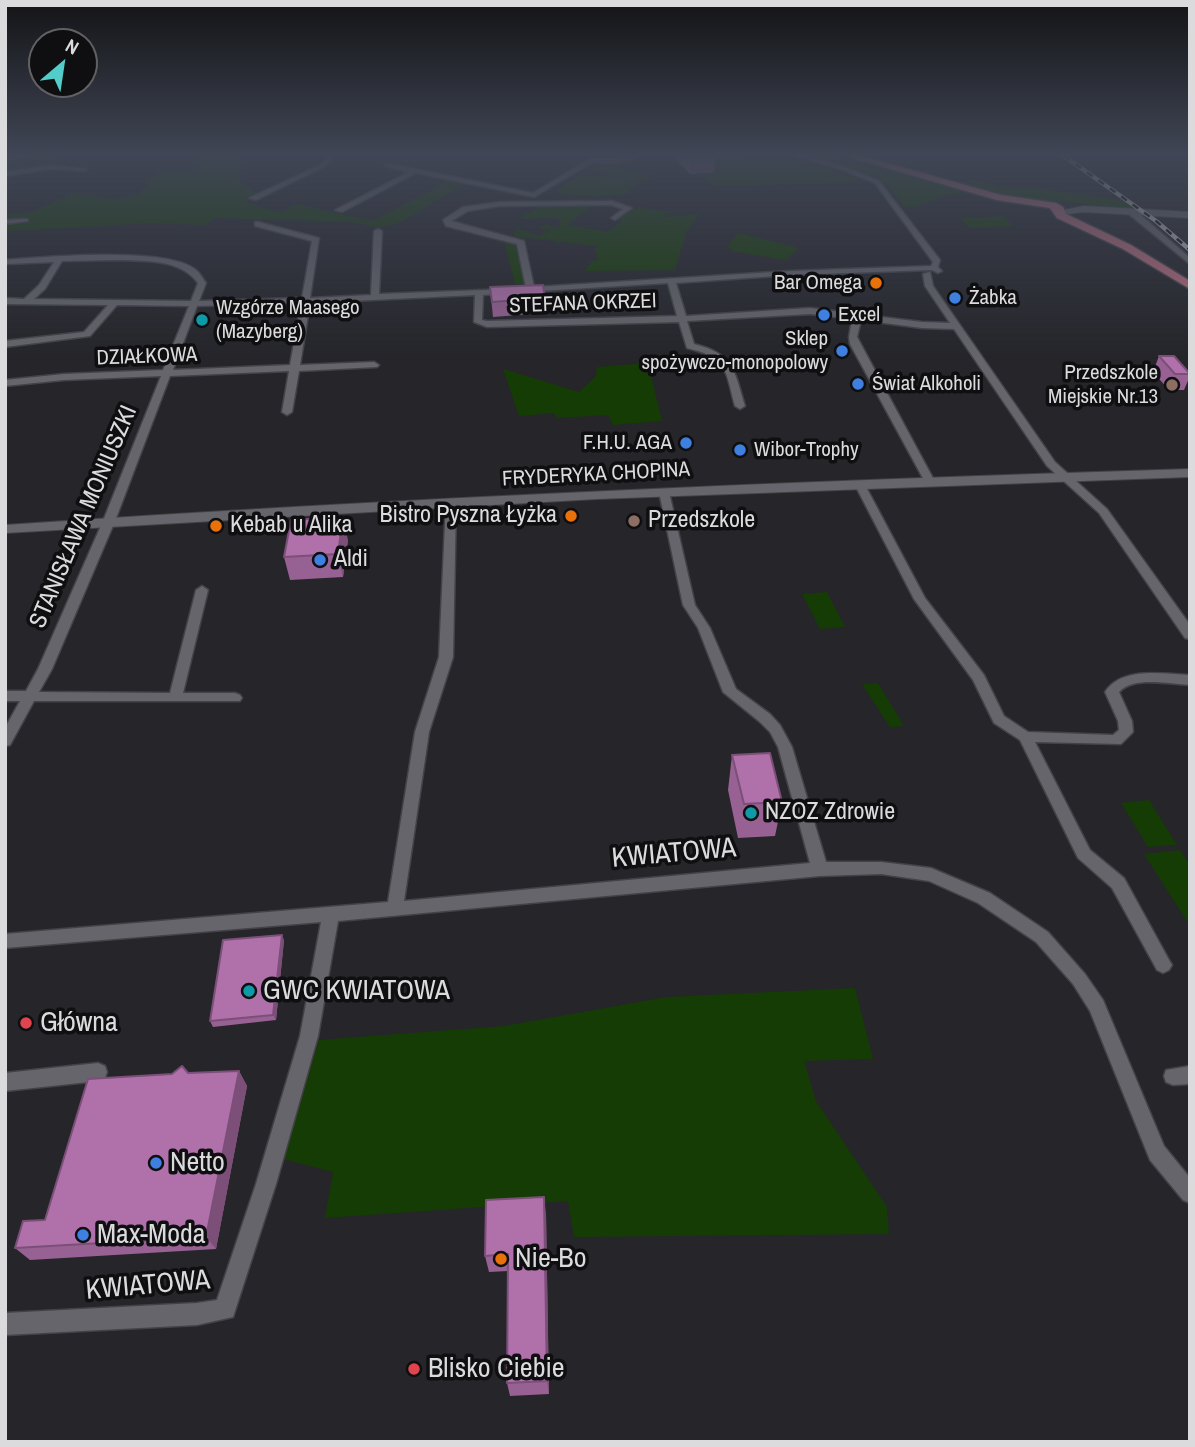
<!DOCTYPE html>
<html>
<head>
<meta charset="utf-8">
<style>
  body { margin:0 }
  #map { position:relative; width:1195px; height:1447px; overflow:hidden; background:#25252a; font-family:"Archivo Narrow",sans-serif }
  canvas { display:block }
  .frame { position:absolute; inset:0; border:7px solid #dbdbde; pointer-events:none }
  .north { position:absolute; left:28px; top:28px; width:70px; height:70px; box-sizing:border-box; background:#0f0f11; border:2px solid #616163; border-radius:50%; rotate:29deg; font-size:19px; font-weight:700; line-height:28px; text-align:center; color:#dbdbde }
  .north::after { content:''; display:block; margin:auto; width:24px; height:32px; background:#53cdc9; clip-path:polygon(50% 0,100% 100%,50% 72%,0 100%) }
</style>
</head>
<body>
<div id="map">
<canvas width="1195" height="1447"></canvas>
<div class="frame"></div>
<div class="north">N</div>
</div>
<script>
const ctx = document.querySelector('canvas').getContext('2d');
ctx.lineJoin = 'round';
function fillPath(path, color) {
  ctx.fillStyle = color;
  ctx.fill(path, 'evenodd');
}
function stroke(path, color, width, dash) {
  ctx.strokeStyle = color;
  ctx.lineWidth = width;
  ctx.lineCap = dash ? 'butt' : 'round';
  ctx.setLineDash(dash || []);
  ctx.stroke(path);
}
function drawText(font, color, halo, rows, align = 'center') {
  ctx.font = font + ' "Archivo Narrow",sans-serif';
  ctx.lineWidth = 7;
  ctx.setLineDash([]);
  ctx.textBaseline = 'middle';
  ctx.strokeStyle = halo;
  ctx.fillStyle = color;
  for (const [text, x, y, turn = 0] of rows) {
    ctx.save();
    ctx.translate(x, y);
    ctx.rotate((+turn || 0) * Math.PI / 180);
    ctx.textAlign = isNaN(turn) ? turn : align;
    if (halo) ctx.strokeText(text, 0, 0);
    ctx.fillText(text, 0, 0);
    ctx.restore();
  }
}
const green = new Path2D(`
  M 31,156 L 61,156 L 40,167 L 5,171 L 5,160 Z
  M 193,156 L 243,156 L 243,167 L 238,179 L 254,193 L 245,202 L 280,213 L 296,204 L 372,221 L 449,181 L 464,184 L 401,222 L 378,227 L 351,222 L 214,218 L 206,225 L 149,223 L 5,231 L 7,213 L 29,213 L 75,193 L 114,200 L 138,195 L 148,185 L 144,181 L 158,173 L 196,171 Z
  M 672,156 L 791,158 L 832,169 L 864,182 L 717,186 Z
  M 808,156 L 838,156 L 969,192 L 950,194 L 915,207 L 904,207 L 888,184 L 874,177 Z
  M 597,164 L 608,165 L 651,176 L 643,182 L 633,181 L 637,185 L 622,195 L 581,196 L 554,192 L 581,174 L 625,180 L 615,176 L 585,171 Z
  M 973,179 L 1002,188 L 1028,187 L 1125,201 L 1138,210 L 1008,196 L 964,183 Z
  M 592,205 L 567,225 L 608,232 L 621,222 L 620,218 L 637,207 L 681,213 L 665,213 L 665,217 L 700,214 L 686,232 L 675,270 L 585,271 L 592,261 L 599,259 L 596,257 L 598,253 L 594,252 L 598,246 L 514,236 L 516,228 L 539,236 L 551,230 L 538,228 L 547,224 L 554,228 L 560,227 L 561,221 L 555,218 L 518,219 L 540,207 Z
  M 1003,216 L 1014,226 L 970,228 L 960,218 Z
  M 738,233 L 799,248 L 785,260 L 731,251 L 732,249 L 727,247 Z
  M 504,240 L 517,244 L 525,284 L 515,284 Z
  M 648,363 L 662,421 L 613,425 L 608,415 L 557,418 L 554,413 L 519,416 L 503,369 L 579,392 L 596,376 L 597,367 Z
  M 827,592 L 845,627 L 820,629 L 802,594 Z
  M 878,683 L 904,726 L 890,727 L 862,684 Z
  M 1149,800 L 1177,845 L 1148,847 L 1121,803 Z
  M 1180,850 L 1190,865 L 1190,926 L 1144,854 Z
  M 855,988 L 873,1059 L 804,1061 L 816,1101 L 887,1207 L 889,1234 L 574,1237 L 568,1201 L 325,1218 L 333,1172 L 283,1159 L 319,1040 L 504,1026 L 667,997 Z`);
const minor = new Path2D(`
  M 5,156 L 28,156 L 5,160 Z
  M 627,156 L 639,156 L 617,163 L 593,162 L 534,197 L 416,173 L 342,212 L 335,210 L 409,172 L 384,166 L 386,163 L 533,193 L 590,159 L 617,159 Z
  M 796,156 L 807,156 L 844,167 L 879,181 L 940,260 L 938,267 L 942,271 L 938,273 L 932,270 L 790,275 L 676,283 L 686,316 L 810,308 L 922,322 L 950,323 L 925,286 L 923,274 L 930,272 L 933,286 L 1055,462 L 1107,509 L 1190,625 L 1190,639 L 1185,638 L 1099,513 L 1047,466 L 954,329 L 922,328 L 861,320 L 857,337 L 935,482 L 930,485 L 925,482 L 850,344 L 849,337 L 852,319 L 810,314 L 687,321 L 694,344 C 734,354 734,370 745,406 L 740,409 L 735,406 C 725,369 728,358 687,348 L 679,322 L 487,327 L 474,322 L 475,295 L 310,303 L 300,365 L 374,362 L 379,365 L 377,367 L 299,371 L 292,412 L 287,415 L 282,412 L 289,371 L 170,376 L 115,521 L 52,669 L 39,692 L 170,693 L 196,590 L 202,586 L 208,590 L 183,693 L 235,693 L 240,695 L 242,698 L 240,701 L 34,701 L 10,745 L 5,746 L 5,728 L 20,701 L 5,701 L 5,691 L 26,691 L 38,669 L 103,521 L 161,376 L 64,380 L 5,386 L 5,380 L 64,374 L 163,370 L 189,306 L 117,305 L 90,336 L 5,347 L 5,341 L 84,332 L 108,305 L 5,304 L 5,298 L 24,299 L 39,285 L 54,262 L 5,264 L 5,260 C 44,257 168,246 196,270 C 200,273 203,279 206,283 L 199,301 L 302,298 L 312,241 L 255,226 L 255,222 L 258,222 L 319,238 L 310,298 L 371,295 L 374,231 L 378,229 L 382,231 L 379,294 L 510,289 L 511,291 L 507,293 L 483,295 L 482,320 L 487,321 L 677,316 L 668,283 L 524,292 L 523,290 L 526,288 L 517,244 L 446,226 L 443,220 L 463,207 L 500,202 L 612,201 L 632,208 L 615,220 L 611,218 L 623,209 L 611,205 L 500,206 L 468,211 L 451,221 L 524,241 L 534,287 L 790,271 L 931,266 L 933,262 L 875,183 L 840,169 ZM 114,260 C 142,261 180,258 198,283 L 191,301 L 34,299 L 45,289 L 62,261 ZM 301,303 L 290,365 L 173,370 L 197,306 Z
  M 330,157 L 333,159 L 324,167 L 256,200 L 249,198 L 320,165 Z
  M 50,165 L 87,169 L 84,171 L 50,169 L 5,176 L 5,172 Z
  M 1130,211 L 1136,211 L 1190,258 L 1190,264 L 1130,215 Z
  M 27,219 L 28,221 L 5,224 L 5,220 Z
  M 860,482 L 865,485 L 925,598 L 984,675 L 1004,716 L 1028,732 L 1113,735 L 1119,730 L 1118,721 L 1105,692 C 1122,666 1163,674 1190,675 L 1190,685 C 1169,684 1134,676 1119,692 L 1132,721 L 1133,732 L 1121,744 L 1035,742 L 1090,850 L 1124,878 L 1169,960 L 1172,965 L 1169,970 L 1163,973 L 1157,970 L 1112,888 L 1078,858 L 1020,740 L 994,723 L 973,680 L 914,599 L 855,485 Z
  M 664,489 L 669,492 L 695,605 L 710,628 L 736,689 L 770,714 L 780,725 L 792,747 L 826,862 L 881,862 L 931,868 L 990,893 L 1048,932 L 1085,974 L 1103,1000 L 1164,1146 L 1190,1178 L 1190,1203 L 1183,1200 L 1150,1160 L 1090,1011 L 1073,984 L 1036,942 L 978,903 L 929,881 L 881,874 L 820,876 L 338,921 L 318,1036 L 276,1184 L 233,1317 L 197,1325 L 5,1335 L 5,1313 L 197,1303 L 217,1300 L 256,1184 L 300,1036 L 321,922 L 5,948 L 5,934 L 388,902 L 415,732 L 439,657 L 446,501 L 454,501 L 456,503 L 453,657 L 429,732 L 404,901 L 810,863 L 778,747 L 770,732 L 760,722 L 723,692 L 698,628 L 683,605 L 659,492 Z
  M 98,1063 L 105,1066 L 107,1072 L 105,1078 L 98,1081 L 5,1091 L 5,1073 Z
  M 1190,1066 L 1190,1084 L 1173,1085 L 1166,1082 L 1164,1076 L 1166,1070 Z`);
const tertiary = new Path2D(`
  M 1084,206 L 1190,212 L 1190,218 L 1084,212 L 1059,215 L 1054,212 Z
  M 1190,469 L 1190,477 L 597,499 L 5,533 L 5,525 C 400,498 795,481 1190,469 Z`);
const primary = new Path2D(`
  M 846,156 L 861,156 L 1001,195 L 1056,203 L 1063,207 L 1066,214 L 1131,245 L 1190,281 L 1190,289 L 1123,249 L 1057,218 L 1050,208 L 997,200 Z`);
const rail = new Path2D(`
  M 1064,156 L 1156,221 L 1190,250`);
const wall = new Path2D(`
  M 673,156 L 715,156 L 714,172 L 690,174 Z
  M 490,287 L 545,298 L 545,313 L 493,317 Z
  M 1159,356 L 1190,373 L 1190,376 L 1184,390 L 1169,390 L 1153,372 Z
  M 348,540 L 343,577 L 290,580 L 284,557 Z
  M 732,755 L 782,802 L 775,836 L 738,838 L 728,790 Z
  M 284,940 L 276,1020 L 213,1027 L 210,1021 Z
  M 239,1071 L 247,1086 L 216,1249 L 30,1260 L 15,1248 L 45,1220 L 188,1073 Z
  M 546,1214 L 549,1394 L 510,1396 L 507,1383 L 508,1271 L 489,1272 L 485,1256 Z`);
const shadedWall = new Path2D(`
  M 715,156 L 714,172 L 690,174 L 691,157 Z
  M 343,517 L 348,540 L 343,577 L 338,554 Z
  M 282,935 L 284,940 L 276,1020 L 273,1015 Z
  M 239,1071 L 247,1086 L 216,1249 L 206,1237 Z
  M 544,1197 L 546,1214 L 549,1394 L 547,1381 Z`);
const building = new Path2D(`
  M 543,285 L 545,298 L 492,302 L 490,287 Z
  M 1159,356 L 1174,356 L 1190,374 L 1175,374 Z
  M 343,517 L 338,554 L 284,557 L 291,520 Z
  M 770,753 L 782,802 L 744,804 L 732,755 Z
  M 282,935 L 273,1015 L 210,1021 L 223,940 Z
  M 182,1066 L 188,1073 L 239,1071 L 206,1237 L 15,1248 L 23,1221 L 45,1220 L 88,1079 L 172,1074 Z
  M 544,1197 L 547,1381 L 507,1383 L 508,1254 L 485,1256 L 486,1200 Z`);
const markers = [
  [876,283,7,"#e8710a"],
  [955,298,7,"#3f7fe0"],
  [824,315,7,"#3f7fe0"],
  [202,320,7,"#0f9aa8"],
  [842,351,7,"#3f7fe0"],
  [858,384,7,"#3f7fe0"],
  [1172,385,7,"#8d6e63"],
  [686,443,7,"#3f7fe0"],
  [740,450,7,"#3f7fe0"],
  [571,516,7,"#e8710a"],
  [634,521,7,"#8d6e63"],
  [216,526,7,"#e8710a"],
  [320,560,7,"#3f7fe0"],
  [751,813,7,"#0f9aa8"],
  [249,991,7,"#0f9aa8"],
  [26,1023,7,"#e0444e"],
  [156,1163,7,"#3f7fe0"],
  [83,1235,7,"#3f7fe0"],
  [501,1259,7,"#e8710a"],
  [414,1369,7,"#e0444e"]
];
const farPoinames = [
  ["Bar Omega",862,283,"right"],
  ["Żabka",969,298],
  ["Wzgórze Maasego",216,308],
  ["(Mazyberg)",216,332],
  ["Excel",838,315],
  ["Sklep",828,339,"right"],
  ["spożywczo-monopolowy",828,363,"right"],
  ["Przedszkole",1158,373,"right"],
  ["Miejskie Nr.13",1158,397,"right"],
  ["Świat Alkoholi",872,384],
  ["F.H.U. AGA",672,443,"right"],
  ["Wibor-Trophy",754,450]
];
const farStreetnames = [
  ["STEFANA OKRZEI",583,304,-2],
  ["DZIAŁKOWA",147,357,-2],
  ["FRYDERYKA CHOPINA",596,475,-3]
];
const poiNames = [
  ["Bistro Pyszna Łyżka",557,516,"right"],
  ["Przedszkole",648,521],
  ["Kebab u Alika",230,526],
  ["Aldi",334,560],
  ["NZOZ Zdrowie",765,813]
];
const streetNames = [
  ["STANISŁAWA MONIUSZKI",84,517,-67]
];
const nearStreetnames = [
  ["KWIATOWA",674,854,-5],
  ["KWIATOWA",148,1286,-5]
];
const nearPoinames = [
  ["GWC KWIATOWA",263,991],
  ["Główna",40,1023],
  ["Netto",170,1163],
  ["Max-Moda",97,1235],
  ["Nie-Bo",515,1259],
  ["Blisko Ciebie",428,1369]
];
fillPath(green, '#163c06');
stroke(minor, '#434347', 3);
stroke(tertiary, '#434347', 2);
stroke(primary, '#434347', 3);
fillPath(minor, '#65656b');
fillPath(tertiary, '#65656b');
fillPath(primary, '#b56a7a');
stroke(rail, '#b8b8bb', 4.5);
stroke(rail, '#0f0f11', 2.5, [7]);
fillPath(wall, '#976193');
fillPath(shadedWall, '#7b4f78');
fillPath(building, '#b071ab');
stroke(building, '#7b4f78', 2);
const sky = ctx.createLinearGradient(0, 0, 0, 359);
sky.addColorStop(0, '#141417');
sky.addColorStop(0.43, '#404655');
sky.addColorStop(1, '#40465500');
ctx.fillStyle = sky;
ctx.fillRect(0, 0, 1195, 359);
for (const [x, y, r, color] of markers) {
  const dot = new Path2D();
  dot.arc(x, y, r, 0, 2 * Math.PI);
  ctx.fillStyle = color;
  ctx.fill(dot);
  stroke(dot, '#0f0f11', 2.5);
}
drawText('21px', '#dbdbde', '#0f0f11', farPoinames, 'left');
drawText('21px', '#dbdbde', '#0f0f11', farStreetnames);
drawText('24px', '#dbdbde', '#0f0f11', poiNames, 'left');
drawText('24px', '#dbdbde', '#0f0f11', streetNames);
drawText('28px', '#dbdbde', '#0f0f11', nearStreetnames);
drawText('28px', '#dbdbde', '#0f0f11', nearPoinames, 'left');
</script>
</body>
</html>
